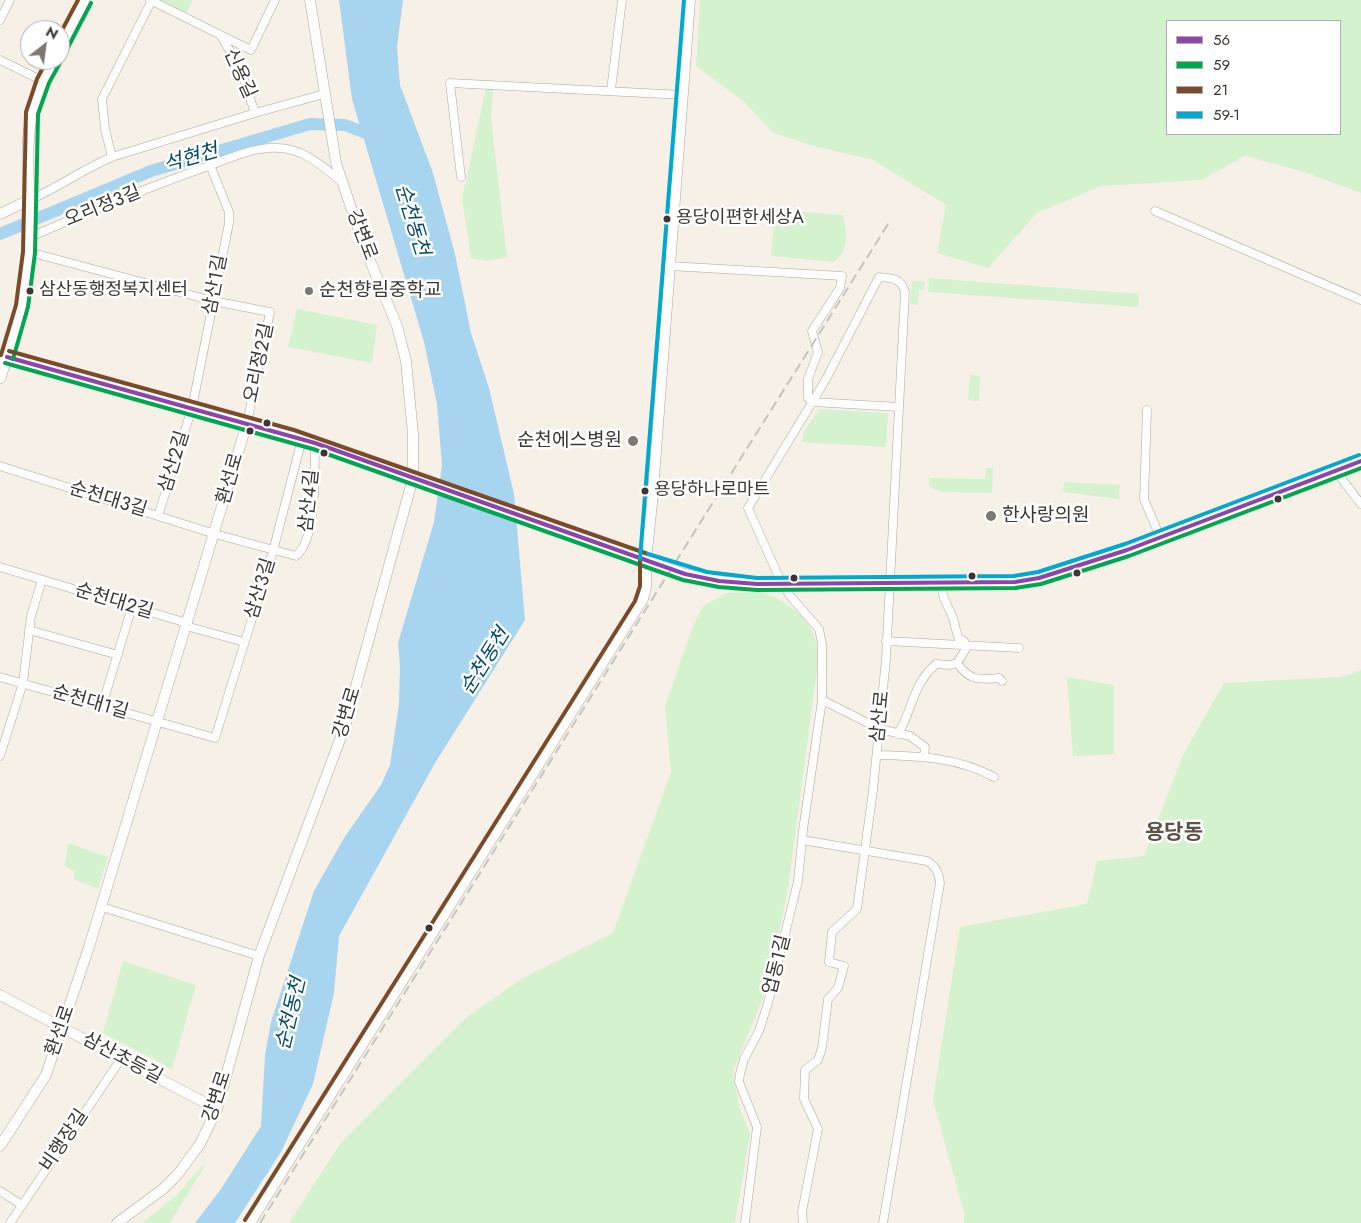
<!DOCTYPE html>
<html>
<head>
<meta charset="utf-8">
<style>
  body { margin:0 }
  #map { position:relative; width:1361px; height:1223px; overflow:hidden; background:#f7f0e7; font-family:Jost,sans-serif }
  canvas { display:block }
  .legend { position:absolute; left:1166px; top:20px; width:175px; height:115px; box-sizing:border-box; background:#fff; border:1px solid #b1afad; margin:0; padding:6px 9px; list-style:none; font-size:15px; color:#3c3731 }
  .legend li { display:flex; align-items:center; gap:10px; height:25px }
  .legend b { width:25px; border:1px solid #b1afad }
  .north { position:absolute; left:20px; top:20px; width:50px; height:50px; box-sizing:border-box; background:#fff; border:1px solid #b1afad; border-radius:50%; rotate:30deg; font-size:14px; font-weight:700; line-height:20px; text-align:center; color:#3c3731 }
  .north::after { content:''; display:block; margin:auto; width:18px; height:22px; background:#7d7871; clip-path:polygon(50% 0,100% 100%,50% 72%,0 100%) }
</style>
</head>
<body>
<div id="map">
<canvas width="1361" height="1223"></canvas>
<ul class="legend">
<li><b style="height:6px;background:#8e44ad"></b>56</li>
<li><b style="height:6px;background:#00a651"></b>59</li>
<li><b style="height:6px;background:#7a4b2a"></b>21</li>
<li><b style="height:6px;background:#00a9ce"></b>59-1</li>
</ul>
<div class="north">N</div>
</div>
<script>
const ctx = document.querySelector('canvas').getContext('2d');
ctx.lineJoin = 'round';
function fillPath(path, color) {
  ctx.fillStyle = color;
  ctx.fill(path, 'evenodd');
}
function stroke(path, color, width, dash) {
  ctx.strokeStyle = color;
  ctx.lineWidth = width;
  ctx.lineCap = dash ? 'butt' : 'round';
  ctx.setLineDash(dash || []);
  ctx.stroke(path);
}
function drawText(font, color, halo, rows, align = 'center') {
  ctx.font = font + ' Jost,"Noto Sans KR",sans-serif';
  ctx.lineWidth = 5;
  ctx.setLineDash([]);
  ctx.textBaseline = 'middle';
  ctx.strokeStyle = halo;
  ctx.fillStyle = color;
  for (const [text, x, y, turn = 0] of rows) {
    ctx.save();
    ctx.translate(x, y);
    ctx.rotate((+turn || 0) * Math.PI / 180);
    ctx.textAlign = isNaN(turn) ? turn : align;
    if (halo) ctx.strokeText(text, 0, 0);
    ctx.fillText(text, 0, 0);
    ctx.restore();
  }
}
const green = new Path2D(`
  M 157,0 L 193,0 L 186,14 Z
  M 700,0 L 1361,0 L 1361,193 L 1304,172 L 1245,156 L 1201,180 L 1101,186 L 1037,213 L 988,268 L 937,253 L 946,205 L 873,160 L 810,145 L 774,133 L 743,101 L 696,66 ZM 1167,21 L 1340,21 L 1340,134 L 1167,134 Z
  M 486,88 L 493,88 L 491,119 L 507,257 L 487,261 L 471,258 L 462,199 Z
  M 775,210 L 843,215 C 847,235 850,248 834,262 L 771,256 Z
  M 929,278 L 1139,294 L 1138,307 L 928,292 Z
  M 912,281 L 925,282 L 924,290 L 914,290 L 919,291 L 918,305 L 910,304 Z
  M 297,309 L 377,325 L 372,363 L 288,347 Z
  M 970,375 L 980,376 L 979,401 L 968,400 Z
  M 820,409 L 888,413 L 886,447 L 802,442 L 805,429 Z
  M 986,468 L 993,468 L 992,493 L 941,492 L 929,486 L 929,478 L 985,479 Z
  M 1064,482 L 1120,485 L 1119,499 L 1063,492 Z
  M 760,592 C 786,599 812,619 817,646 C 818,654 817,663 817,670 L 788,889 L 778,939 L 763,998 L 734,1069 L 734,1078 L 739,1106 L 750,1134 L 735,1223 L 289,1223 L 340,1144 L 466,1018 L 521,979 L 613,933 L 671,772 L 665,706 L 693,626 L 703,606 L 726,593 Z
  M 1361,670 L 1361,1223 L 964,1223 L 964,1212 L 933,1100 L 960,927 L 1087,904 L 1097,861 L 1144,856 L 1183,755 L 1224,683 L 1341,677 Z
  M 1067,677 L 1114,685 L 1114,754 L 1073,756 Z
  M 68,843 L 108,857 L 98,889 L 74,879 L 74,871 L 65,866 Z
  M 123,961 L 196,985 L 172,1069 L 103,1033 Z
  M 202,1166 L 205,1166 L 170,1223 L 142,1223 L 176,1196 Z`);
const water = new Path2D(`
  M 339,0 L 403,0 L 397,47 L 400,85 L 433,173 L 455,254 L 471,333 L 489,388 L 514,494 L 525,620 L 435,763 L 339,936 L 334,993 L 313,1084 L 281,1152 L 235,1223 L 195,1223 L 221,1189 L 261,1126 L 265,1055 L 271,1022 L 314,891 L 344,838 L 381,785 L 390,765 L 399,704 L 400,666 L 398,643 L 434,522 L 442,465 L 437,404 L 424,342 L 352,99 Z`);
const river = new Path2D(`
  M 0,234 L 151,171 L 310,124 L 345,125 L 376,137`);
const street = new Path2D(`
  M 150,0 L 251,50 L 275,0
  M 0,20 L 10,0
  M 221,36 L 240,68 L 255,113
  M 0,60 L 43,81
  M 611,90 L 622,0
  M 112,157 L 105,129 L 102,99 L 152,0
  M 461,177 L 450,83 L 683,95
  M 29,200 C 58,188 83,169 112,157 L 255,113 L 324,94
  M 1155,211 L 1361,300
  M 30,237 C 88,212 146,188 206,167 C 228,159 255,146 279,148 C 304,149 322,166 341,181
  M 29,252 L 213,301 L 270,312 L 247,423
  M 670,266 L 842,276 L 840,288 L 812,331 L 818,352 L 808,379 L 808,398 L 812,402 L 899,407
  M 1147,410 L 1144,499 L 1160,537
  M 0,466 L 215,534 L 296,556 C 318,537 314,472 315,443
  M 1335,470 L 1361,504
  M 158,516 L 192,408 L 229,223 L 229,212 L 210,165
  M 0,567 L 187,623
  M 942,583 C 941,598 948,605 953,618 C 955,625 956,632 959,639 L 964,641 L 967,647 L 957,663 C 970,681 979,680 999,678 L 1002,681
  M 186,626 L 244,642
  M 29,630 L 118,655
  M 886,641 L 1019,648
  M 0,677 L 215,738 L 273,551 L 302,439
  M 822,700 L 880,729 L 910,736 L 925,747 L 924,757
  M 102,706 L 132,607
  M 898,734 C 913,709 912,685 936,664 L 950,665 L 957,663
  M 877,755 C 918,756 957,757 994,777
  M 0,756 L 23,683 L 31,616 L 42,580
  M 802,840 L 927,861 C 936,866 939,873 940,883 L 883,1223
  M 102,907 L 259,956
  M 0,1191 L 22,1205
  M 10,1223 L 121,1059
  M 745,1223 L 757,1127 L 739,1082 L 740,1074 L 744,1059 L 759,1031 L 768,1003 L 798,881 L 803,830 L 822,700 L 822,644 L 819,629 L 791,597 L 782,584 L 748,508 L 825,381 L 879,277 C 892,278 901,278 905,292 L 886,659 L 873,790 L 857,909 L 832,932 L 829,962 L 844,966 L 838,988 L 828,999 L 822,1048 L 818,1060 L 805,1070 L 804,1099 L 818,1129 L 802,1212 L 803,1223`);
const secondary = new Path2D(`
  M 0,214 L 29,200
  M 7,357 L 315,443 L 685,574 L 719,581 L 757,584 L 1015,582 L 1039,578 L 1127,550 L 1361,461
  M 0,995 L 217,1109
  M 0,1146 L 46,1075 L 89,947 L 247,423
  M 117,1223 L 163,1189 L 178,1174 L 200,1144 L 217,1109 L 259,956 L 345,726 L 413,478 L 413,434 L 406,361 L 397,326 L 364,246 L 336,163 L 310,0
  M 250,1223 L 643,599 L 646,587 L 646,560 L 652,504 L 690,0`);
const primary = new Path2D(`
  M 60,48 L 85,0
  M 0,378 C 13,336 26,295 29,251 C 32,208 23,154 32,113 C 36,94 45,77 54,60`);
const rail = new Path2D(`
  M 260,1223 L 890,221`);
const bus1 = new Path2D(`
  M 7,357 L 315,443 L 685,574 L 719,581 L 757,584 L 1015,582 L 1039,578 L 1127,550 L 1361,461`);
const bus2 = new Path2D(`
  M 66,51 L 91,3
  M 13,359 L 28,307 L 35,253 L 38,114 L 49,83 L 60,63
  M 5,363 L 313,449 L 683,580 L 719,587 L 757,590 L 1015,588 L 1041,584 L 1129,556 L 1361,468`);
const bus3 = new Path2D(`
  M 60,34 L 78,0
  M 9,351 L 294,430 L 648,554
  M 1,355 L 16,305 L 23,252 L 26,112 L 37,79 L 47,60
  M 245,1220 L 635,601 L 640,586 L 640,560`);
const bus4 = new Path2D(`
  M 648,554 L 707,572 L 757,578 L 1014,576 L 1038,572 L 1125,544 L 1359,455
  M 640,559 L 684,0`);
const markers = [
  [667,219,4.5,"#3c3731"],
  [30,291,4.5,"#3c3731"],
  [309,291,5,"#7d7871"],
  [267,423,4.5,"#3c3731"],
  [250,431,4.5,"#3c3731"],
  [633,441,6,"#7d7871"],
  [324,453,4.5,"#3c3731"],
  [645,491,4.5,"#3c3731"],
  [1278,499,4.5,"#3c3731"],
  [991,516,6,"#7d7871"],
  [1077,573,4.5,"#3c3731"],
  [972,576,4.5,"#3c3731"],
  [794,578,4.5,"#3c3731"],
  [429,928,4.5,"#3c3731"]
];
const busNames = [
  ["용당이편한세상A",676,219],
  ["삼산동행정복지센터",39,291],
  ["용당하나로마트",654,491]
];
const streetNames = [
  ["신용길",239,74,66],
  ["오리정3길",103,207,-22],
  ["강변로",361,235,69],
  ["삼산1길",216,285,-79],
  ["오리정2길",260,363,-78],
  ["삼산2길",175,462,-73],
  ["환선로",231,479,-74],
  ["순천대3길",108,500,17],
  ["삼산4길",310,501,-84],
  ["삼산3길",261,589,-73],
  ["순천대2길",114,602,17],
  ["순천대1길",90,703,16],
  ["강변로",348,713,-73],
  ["삼산로",881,717,-84],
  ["업동1길",778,965,-76],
  ["환선로",61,1031,-71],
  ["삼산초등길",122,1059,28],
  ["강변로",218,1097,-72],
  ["비행장길",65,1141,-56]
];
const poiNames = [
  ["순천향림중학교",319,291],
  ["순천에스병원",622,441,"right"],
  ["한사랑의원",1002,516]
];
const waterNames = [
  ["석현천",191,159,-16],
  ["순천동천",411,220,73],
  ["순천동천",486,662,-58],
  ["순천동천",292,1014,-77]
];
const quarterNames = [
  ["용당동",1174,834]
];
fillPath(green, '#d3f2cd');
fillPath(water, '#a7d4ef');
stroke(river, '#a7d4ef', 12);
stroke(street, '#aba69e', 9);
stroke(secondary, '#aba69e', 11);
stroke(primary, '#aba69e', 12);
stroke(street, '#fefdfb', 8);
stroke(secondary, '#fefdfb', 10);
stroke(primary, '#fefdfb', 11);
stroke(rail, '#c4c3c1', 2, [10, 5]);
stroke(bus1, '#8e44ad', 4);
stroke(bus2, '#00a651', 4);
stroke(bus3, '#7a4b2a', 4);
stroke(bus4, '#00a9ce', 4);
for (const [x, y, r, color] of markers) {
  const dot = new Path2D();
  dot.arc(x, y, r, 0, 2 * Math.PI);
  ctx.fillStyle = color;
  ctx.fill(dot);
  stroke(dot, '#fff', 2);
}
drawText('18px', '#3c3731', '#fff', busNames, 'left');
drawText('19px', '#3c3731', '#fff', streetNames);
drawText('19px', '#3c3731', '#fff', poiNames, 'left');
drawText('italic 20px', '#004a6d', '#fff', waterNames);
drawText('bold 21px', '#5d5243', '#fff', quarterNames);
</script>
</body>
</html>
